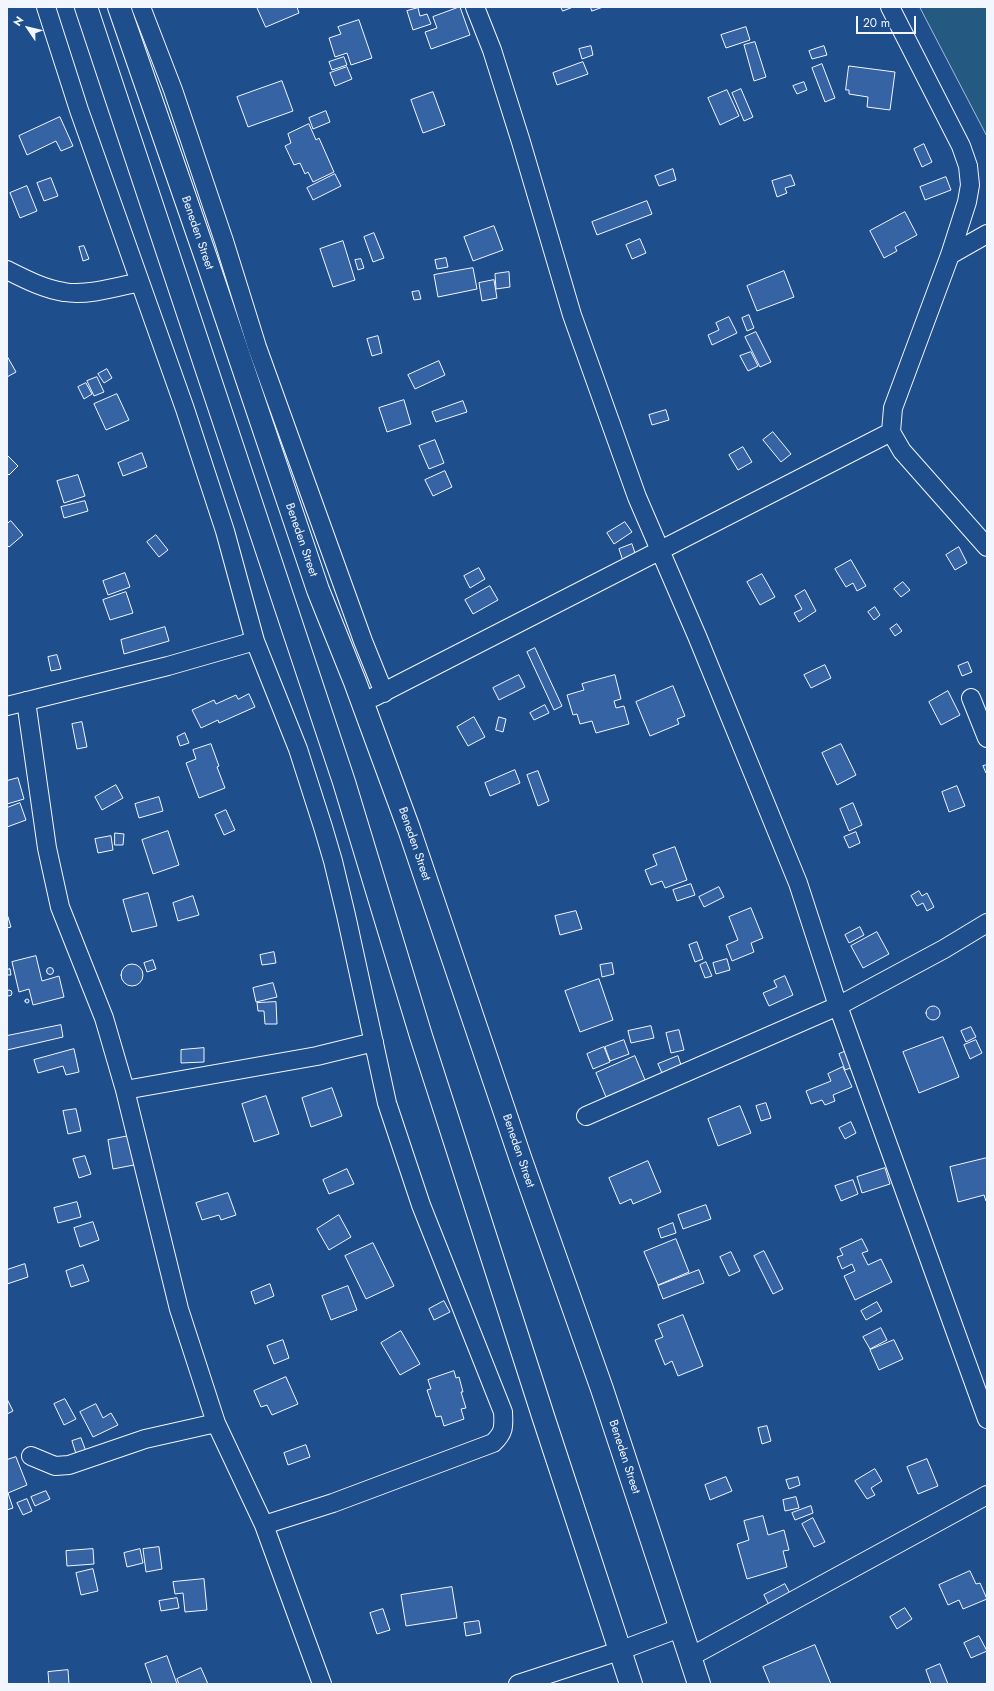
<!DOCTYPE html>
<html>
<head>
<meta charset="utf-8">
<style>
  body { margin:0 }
  #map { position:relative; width:994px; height:1691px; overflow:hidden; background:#1f4e8c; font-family:Jost,sans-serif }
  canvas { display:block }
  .frame { position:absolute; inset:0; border:8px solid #f2f6ff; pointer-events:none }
  .north { position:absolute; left:8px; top:8px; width:40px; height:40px; -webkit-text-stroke:3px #1f4e8c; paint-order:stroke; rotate:305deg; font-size:11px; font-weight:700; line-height:16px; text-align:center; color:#f2f6ff }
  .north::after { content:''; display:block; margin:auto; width:14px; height:18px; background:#f2f6ff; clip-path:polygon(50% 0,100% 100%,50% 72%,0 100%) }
  .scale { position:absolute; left:856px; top:16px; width:60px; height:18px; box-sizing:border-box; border:2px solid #f2f6ff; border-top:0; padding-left:5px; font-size:12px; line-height:14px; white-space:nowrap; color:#f2f6ff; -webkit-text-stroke:3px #1f4e8c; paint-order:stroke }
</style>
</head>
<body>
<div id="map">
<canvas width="994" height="1691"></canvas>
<div class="frame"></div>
<div class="north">N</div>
<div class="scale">20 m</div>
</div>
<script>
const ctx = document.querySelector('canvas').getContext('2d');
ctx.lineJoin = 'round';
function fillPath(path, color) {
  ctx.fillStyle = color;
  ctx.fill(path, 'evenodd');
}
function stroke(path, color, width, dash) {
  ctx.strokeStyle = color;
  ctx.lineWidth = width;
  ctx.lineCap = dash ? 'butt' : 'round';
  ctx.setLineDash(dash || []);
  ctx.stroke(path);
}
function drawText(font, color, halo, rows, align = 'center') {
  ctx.font = font + ' Jost,sans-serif';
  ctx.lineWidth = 3;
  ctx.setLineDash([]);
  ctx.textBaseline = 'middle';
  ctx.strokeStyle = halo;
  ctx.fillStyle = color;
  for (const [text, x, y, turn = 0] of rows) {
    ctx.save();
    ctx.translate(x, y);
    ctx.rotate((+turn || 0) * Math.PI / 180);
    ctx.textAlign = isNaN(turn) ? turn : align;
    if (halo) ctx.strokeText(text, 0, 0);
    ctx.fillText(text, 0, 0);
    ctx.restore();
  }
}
const green = new Path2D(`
  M 920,7 L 987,7 L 987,136 Z`);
const building = new Path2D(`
  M 257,7 L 297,7 L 299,13 L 266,27 Z
  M 460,7 L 470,35 L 431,49 L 425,32 L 437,28 L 433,17 Z
  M 561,7 L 573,7 L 563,11 Z
  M 591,7 L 603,7 L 592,11 Z
  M 418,8 L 420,16 L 427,14 L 431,24 L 413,30 L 407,11 Z
  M 359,20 L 372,58 L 351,65 L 347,53 L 335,57 L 329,38 L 341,34 L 338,27 Z
  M 746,27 L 750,40 L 726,48 L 721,35 Z
  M 755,42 L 766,77 L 754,81 L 744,45 Z
  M 591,46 L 593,55 L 582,59 L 579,49 Z
  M 824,46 L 827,55 L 812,59 L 809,51 Z
  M 344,57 L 347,65 L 332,70 L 329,62 Z
  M 583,62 L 588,74 L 557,85 L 553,73 Z
  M 822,64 L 835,98 L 825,102 L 812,68 Z
  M 849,66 L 895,72 L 890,110 L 867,107 L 868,97 L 849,94 L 849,90 L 846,90 Z
  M 347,67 L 352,79 L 335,86 L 330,73 Z
  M 282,81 L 293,111 L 248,127 L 237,97 Z
  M 804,82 L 807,90 L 797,94 L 793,86 Z
  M 741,89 L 753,117 L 744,121 L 732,93 Z
  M 727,90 L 739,116 L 720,125 L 708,98 Z
  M 433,92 L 445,125 L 423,133 L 411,100 Z
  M 326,111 L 330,122 L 313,129 L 309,118 Z
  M 60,117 L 73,146 L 61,151 L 56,141 L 27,155 L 19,136 Z
  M 309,124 L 316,140 L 319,138 L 334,172 L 313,182 L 308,172 L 305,174 L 300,163 L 294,165 L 285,146 L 291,143 L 288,134 Z
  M 924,144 L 932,162 L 922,167 L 914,149 Z
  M 673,169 L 676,180 L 659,186 L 655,176 Z
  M 335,174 L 341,186 L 313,200 L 307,188 Z
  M 791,175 L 795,185 L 785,188 L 787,193 L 777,197 L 772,181 Z
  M 946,177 L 951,190 L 925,200 L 920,187 Z
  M 51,178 L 58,196 L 44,201 L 37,183 Z
  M 27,186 L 37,211 L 20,218 L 10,193 Z
  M 647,201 L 652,214 L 597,235 L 592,222 Z
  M 905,212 L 917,235 L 895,247 L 897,251 L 884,258 L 870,231 Z
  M 494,226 L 503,250 L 473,261 L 464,237 Z
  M 374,233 L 384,258 L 373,262 L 364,237 Z
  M 640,239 L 646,253 L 632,259 L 626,245 Z
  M 343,241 L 355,280 L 333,287 L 320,249 Z
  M 84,246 L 89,259 L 83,261 L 79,247 Z
  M 446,258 L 448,267 L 437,269 L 435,260 Z
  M 361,259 L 364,268 L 358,270 L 355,260 Z
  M 473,268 L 477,289 L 438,297 L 434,275 Z
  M 784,271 L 794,297 L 757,311 L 747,286 Z
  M 509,272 L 510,287 L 496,289 L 495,274 Z
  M 494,280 L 497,298 L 482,301 L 479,283 Z
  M 419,291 L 421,299 L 414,300 L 412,292 Z
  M 749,315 L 754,328 L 747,331 L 742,318 Z
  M 729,317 L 737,333 L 712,345 L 708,335 L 719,330 L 716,323 Z
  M 756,332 L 771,362 L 760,367 L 745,337 Z
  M 378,336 L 382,353 L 372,356 L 367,339 Z
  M 751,352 L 758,366 L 748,371 L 740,356 Z
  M 7,356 L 16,372 L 7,377 Z
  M 439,361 L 445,375 L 415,389 L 408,375 Z
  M 107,369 L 112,378 L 104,383 L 98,374 Z
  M 97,377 L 104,392 L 94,396 L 87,381 Z
  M 86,383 L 92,394 L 84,399 L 78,387 Z
  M 117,394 L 129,420 L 106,430 L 94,404 Z
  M 404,400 L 411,424 L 387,432 L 379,408 Z
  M 463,401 L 467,412 L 436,422 L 432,412 Z
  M 666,410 L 669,420 L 652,425 L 649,415 Z
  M 773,432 L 791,454 L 781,462 L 763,440 Z
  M 435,440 L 444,463 L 429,469 L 419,446 Z
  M 743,447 L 752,462 L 738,470 L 729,455 Z
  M 142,453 L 147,467 L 123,476 L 118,463 Z
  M 7,455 L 18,466 L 9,475 L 7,473 Z
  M 445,471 L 452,487 L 433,496 L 425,480 Z
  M 78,475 L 85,496 L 64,503 L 57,481 Z
  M 85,501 L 88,511 L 64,518 L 61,507 Z
  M 11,521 L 23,535 L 9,547 L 7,545 L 7,524 Z
  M 625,522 L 632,532 L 614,544 L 607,533 Z
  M 156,535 L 168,550 L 159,557 L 147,542 Z
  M 632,544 L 636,556 L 623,561 L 619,549 Z
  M 959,547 L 967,563 L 955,570 L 946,555 Z
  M 851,560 L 866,586 L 857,591 L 853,583 L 846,587 L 835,569 Z
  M 479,568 L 485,579 L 470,588 L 464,576 Z
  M 125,573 L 130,587 L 108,595 L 103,581 Z
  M 762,574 L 775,597 L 760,605 L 747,582 Z
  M 903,582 L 910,590 L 901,597 L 894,589 Z
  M 490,586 L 498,600 L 473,614 L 465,600 Z
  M 805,590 L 816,611 L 799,622 L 794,613 L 802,609 L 795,596 Z
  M 126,592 L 133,613 L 110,620 L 103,600 Z
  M 875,607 L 880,615 L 874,620 L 868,612 Z
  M 897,624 L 902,631 L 895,636 L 890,629 Z
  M 165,627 L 169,641 L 124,654 L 121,640 Z
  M 535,648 L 562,706 L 554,710 L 527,652 Z
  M 57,655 L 61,669 L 51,671 L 48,657 Z
  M 968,662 L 972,672 L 962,676 L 958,666 Z
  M 825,665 L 831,678 L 811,688 L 804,675 Z
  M 519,675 L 525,687 L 499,700 L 493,688 Z
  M 615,675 L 621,699 L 614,701 L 616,708 L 624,706 L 629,724 L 596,733 L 592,721 L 580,724 L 577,714 L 573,715 L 567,695 L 584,690 L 582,684 Z
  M 673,686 L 685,716 L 677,719 L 679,724 L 650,736 L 636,702 Z
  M 948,691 L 960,715 L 941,725 L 929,702 Z
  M 249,694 L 255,707 L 219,723 L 218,720 L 201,728 L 192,710 L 214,700 L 216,704 L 236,695 L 238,699 Z
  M 545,705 L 549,713 L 534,720 L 530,713 Z
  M 474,717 L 485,737 L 468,746 L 457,727 Z
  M 499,717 L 506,719 L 503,732 L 496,730 Z
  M 82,722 L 87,747 L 77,749 L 72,724 Z
  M 185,733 L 189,743 L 180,746 L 177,737 Z
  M 211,744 L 219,766 L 217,767 L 225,788 L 199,798 L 186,763 L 196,759 L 193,750 Z
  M 841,744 L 856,775 L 837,785 L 822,753 Z
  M 987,765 L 987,773 L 986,773 L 983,766 Z
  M 515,770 L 520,783 L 490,796 L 485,783 Z
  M 538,771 L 549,801 L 538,806 L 527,775 Z
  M 18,778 L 24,799 L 7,804 L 7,781 Z
  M 116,785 L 123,798 L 102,810 L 95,797 Z
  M 957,786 L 965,806 L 949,812 L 942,792 Z
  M 159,797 L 163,811 L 139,818 L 135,804 Z
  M 20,803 L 26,820 L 7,827 L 7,808 Z
  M 853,803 L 862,825 L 849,831 L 840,809 Z
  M 226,810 L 235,830 L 224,835 L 215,815 Z
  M 168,831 L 179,865 L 153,874 L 142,840 Z
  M 856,832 L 860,843 L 849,848 L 844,837 Z
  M 115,833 L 124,834 L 123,845 L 115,845 Z
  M 111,836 L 113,850 L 98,853 L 95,839 Z
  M 675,847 L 687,880 L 665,888 L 662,881 L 651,885 L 645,870 L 657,865 L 653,855 Z
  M 691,884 L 695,895 L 677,901 L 673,890 Z
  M 719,887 L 724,897 L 704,907 L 699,897 Z
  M 919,891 L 922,896 L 927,893 L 934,907 L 927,911 L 923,903 L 917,906 L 911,896 Z
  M 148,893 L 157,926 L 132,932 L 123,900 Z
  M 193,896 L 199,915 L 178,921 L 173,903 Z
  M 751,908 L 763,938 L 751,943 L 754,952 L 732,961 L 726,945 L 738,940 L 729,917 Z
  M 576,911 L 582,929 L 560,935 L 555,916 Z
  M 8,917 L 11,927 L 7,928 L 7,918 Z
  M 860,927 L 864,935 L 849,943 L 845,935 Z
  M 877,932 L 889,954 L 863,968 L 851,946 Z
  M 697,942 L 703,959 L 695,962 L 689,945 Z
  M 274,952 L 276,963 L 262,965 L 260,955 Z
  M 36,956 L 42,981 L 59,976 L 64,997 L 33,1005 L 29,989 L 19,992 L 12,962 Z
  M 727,959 L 730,970 L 716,974 L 713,963 Z
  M 153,960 L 156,969 L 147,972 L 144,963 Z
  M 706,962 L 712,976 L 705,978 L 700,965 Z
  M 612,963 L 614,974 L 602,977 L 600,965 Z
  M121 975a11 11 0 1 1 22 0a11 11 0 1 1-22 0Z
  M46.5 971a3.5 3.5 0 1 1 7 0a3.5 3.5 0 1 1-7 0Z
  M 10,969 L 11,975 L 7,975 L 7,970 Z
  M 785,976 L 793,995 L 769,1006 L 763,993 L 777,987 L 774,981 Z
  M 599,979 L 613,1020 L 580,1032 L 565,991 Z
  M 273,983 L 277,997 L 256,1002 L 253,988 Z
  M6 993a3 3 0 1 1 6 0a3 3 0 1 1-6 0Z
  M25 1001a2 2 0 1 1 4 0a2 2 0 1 1-4 0Z
  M 276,1002 L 277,1024 L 265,1024 L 264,1011 L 258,1011 L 257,1003 Z
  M926 1013a7 7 0 1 1 14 0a7 7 0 1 1-14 0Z
  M 61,1025 L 63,1037 L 7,1050 L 7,1036 Z
  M 651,1026 L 654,1038 L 631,1043 L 628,1031 Z
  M 971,1027 L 976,1037 L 966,1042 L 961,1031 Z
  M 679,1030 L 684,1050 L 671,1053 L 666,1033 Z
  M 943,1037 L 959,1077 L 919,1093 L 903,1052 Z
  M 624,1040 L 629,1054 L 610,1061 L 605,1047 Z
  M 976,1040 L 982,1053 L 970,1059 L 964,1045 Z
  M 604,1047 L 610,1062 L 593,1069 L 587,1054 Z
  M 204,1048 L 204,1062 L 181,1063 L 181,1050 Z
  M 74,1049 L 79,1072 L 66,1075 L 63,1066 L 38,1073 L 34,1060 Z
  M 849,1050 L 856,1066 L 845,1070 L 839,1054 Z
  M 635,1056 L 645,1080 L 606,1097 L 596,1073 Z
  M 678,1056 L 681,1065 L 662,1073 L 658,1064 Z
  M 843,1067 L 852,1087 L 833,1095 L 835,1101 L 825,1105 L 822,1100 L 811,1104 L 806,1091 L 831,1081 L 828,1074 Z
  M 332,1088 L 342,1116 L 311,1127 L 302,1098 Z
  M 266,1096 L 279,1134 L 254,1142 L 242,1104 Z
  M 766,1103 L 771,1118 L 761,1121 L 756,1106 Z
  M 740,1106 L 751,1133 L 718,1146 L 708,1119 Z
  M 76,1109 L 81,1131 L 68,1134 L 63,1111 Z
  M 851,1122 L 856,1133 L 845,1139 L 839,1128 Z
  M 129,1136 L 134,1165 L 113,1169 L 108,1140 Z
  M 85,1156 L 91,1174 L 79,1178 L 73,1159 Z
  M 987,1158 L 987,1201 L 986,1201 L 984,1195 L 958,1202 L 950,1167 Z
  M 648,1161 L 661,1192 L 633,1204 L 631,1199 L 620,1204 L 609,1178 Z
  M 885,1168 L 890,1184 L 862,1193 L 857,1177 Z
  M 347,1169 L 354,1184 L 329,1194 L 323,1180 Z
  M 853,1180 L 858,1194 L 841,1201 L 835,1186 Z
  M 228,1193 L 236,1215 L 221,1220 L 219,1215 L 202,1220 L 196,1203 Z
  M 77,1202 L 81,1217 L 58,1223 L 54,1208 Z
  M 706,1205 L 711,1219 L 683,1229 L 678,1215 Z
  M 339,1215 L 351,1237 L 329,1250 L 317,1229 Z
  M 93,1222 L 99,1240 L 80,1247 L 74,1228 Z
  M 673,1223 L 676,1233 L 661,1238 L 658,1229 Z
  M 676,1239 L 689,1272 L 658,1285 L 644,1252 Z
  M 862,1239 L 868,1251 L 862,1253 L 868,1265 L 881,1259 L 892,1282 L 855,1300 L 844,1276 L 855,1271 L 852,1264 L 842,1269 L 837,1257 L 843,1255 L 840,1249 Z
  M 373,1243 L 394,1286 L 366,1299 L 345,1256 Z
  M 764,1251 L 783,1289 L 773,1294 L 754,1256 Z
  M 731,1252 L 740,1271 L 729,1276 L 720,1257 Z
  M 25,1264 L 28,1277 L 7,1284 L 7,1270 Z
  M 83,1265 L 89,1281 L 71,1287 L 66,1271 Z
  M 699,1270 L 704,1283 L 663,1299 L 658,1286 Z
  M 270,1284 L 274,1296 L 255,1304 L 251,1292 Z
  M 348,1286 L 357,1310 L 331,1320 L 322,1296 Z
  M 444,1301 L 450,1312 L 434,1320 L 429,1309 Z
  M 877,1302 L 882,1311 L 866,1320 L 861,1311 Z
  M 683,1315 L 703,1366 L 678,1376 L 672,1361 L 665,1365 L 655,1340 L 663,1337 L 658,1325 Z
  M 881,1328 L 887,1340 L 870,1349 L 863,1337 Z
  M 401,1331 L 420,1364 L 400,1375 L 381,1343 Z
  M 283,1340 L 289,1358 L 274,1364 L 267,1346 Z
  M 894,1340 L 903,1359 L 879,1370 L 870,1350 Z
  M 454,1371 L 456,1378 L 459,1377 L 463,1392 L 461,1392 L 466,1408 L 461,1409 L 464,1419 L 444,1426 L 441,1416 L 436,1417 L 427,1390 L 431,1389 L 428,1380 Z
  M 286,1377 L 298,1404 L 272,1415 L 267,1405 L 261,1407 L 254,1391 Z
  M 7,1399 L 13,1411 L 7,1414 Z
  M 65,1399 L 76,1419 L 64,1425 L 54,1404 Z
  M 96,1404 L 103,1418 L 111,1413 L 118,1425 L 93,1437 L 80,1412 Z
  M 767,1426 L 771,1441 L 762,1444 L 758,1428 Z
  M 81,1438 L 87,1454 L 77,1457 L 72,1441 Z
  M 306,1445 L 310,1457 L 288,1465 L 284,1453 Z
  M 16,1457 L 27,1485 L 8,1493 L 13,1508 L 7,1510 L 7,1460 Z
  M 927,1459 L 938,1486 L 918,1494 L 907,1467 Z
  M 875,1469 L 882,1481 L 871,1488 L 875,1495 L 867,1499 L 855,1481 Z
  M 726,1477 L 732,1491 L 710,1500 L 705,1485 Z
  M 798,1477 L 800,1485 L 789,1489 L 786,1480 Z
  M 46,1491 L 50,1499 L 35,1506 L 31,1497 Z
  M 796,1497 L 799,1508 L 785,1511 L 783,1500 Z
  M 27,1499 L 32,1511 L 23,1515 L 17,1503 Z
  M 811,1506 L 813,1513 L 795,1520 L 792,1513 Z
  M 763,1516 L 768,1535 L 784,1530 L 789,1550 L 783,1551 L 787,1567 L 747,1579 L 737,1544 L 749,1540 L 744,1521 Z
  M 813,1518 L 825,1542 L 814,1547 L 802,1524 Z
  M 159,1547 L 162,1569 L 146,1572 L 143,1549 Z
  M 93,1549 L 94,1564 L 67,1566 L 66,1551 Z
  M 140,1549 L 143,1563 L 127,1567 L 124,1553 Z
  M 93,1569 L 98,1591 L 81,1595 L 76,1573 Z
  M 970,1571 L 976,1584 L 980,1583 L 987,1599 L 963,1609 L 959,1600 L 948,1605 L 939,1585 Z
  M 204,1579 L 207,1610 L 185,1612 L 183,1593 L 175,1594 L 173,1582 Z
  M 785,1584 L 793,1599 L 772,1611 L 764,1595 Z
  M 452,1587 L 457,1618 L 406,1626 L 401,1595 Z
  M 177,1598 L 179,1608 L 161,1611 L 159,1601 Z
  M 905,1608 L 912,1619 L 897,1629 L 890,1617 Z
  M 383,1609 L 390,1630 L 377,1634 L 370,1613 Z
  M 479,1621 L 481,1633 L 466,1636 L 464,1623 Z
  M 979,1636 L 987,1651 L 971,1658 L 964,1643 Z
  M 815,1645 L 831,1684 L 770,1684 L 763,1667 Z
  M 167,1656 L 177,1684 L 152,1684 L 145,1664 Z
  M 940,1664 L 948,1684 L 931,1684 L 926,1670 Z
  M 201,1668 L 208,1684 L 179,1684 L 177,1679 Z
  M 68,1670 L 69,1684 L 49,1684 L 48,1672 Z`);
const minor = new Path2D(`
  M 46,7 L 79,110 L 185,409 L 225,531 L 255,641 L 298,749 L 323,827 L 333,861 L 346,915 L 387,1103 L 421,1205 L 503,1412 C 504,1427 504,1433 493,1443 L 333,1503 L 264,1525
  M 141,7 L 173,90 L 224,241 L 257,347 L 363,641 L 384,693
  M 475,7 L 492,50 L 521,142 L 572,315 L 637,497 L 697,636 L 798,883 L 838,1006 L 987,1419
  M 890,7 L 961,146 L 968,166 L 970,185 L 967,202 L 950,255 L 893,408 L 891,432 L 902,451 L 987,547
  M 950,255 L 987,234
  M 7,270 C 25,279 44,289 64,292 C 87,296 117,287 140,282
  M 374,697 L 891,432
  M 971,698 L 987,738
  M 26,701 L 47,848 L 60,907 L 104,1018 L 125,1090 L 179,1309 L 216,1423 L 264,1525 L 322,1684
  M 7,706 L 168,666 L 255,641
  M 125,1090 L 317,1056 L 374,1042
  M 586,1116 L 838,1006 L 944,949 L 987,923
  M 31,1456 L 55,1466 L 69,1465 L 145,1439 L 216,1423
  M 690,1657 L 987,1495
  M 518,1684 L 619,1651 L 680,1628`);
const secondary = new Path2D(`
  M 86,7 L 344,782 L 421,1036 L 544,1419 L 631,1684
  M 119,7 L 206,258 L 318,590 L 355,682 L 409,829 L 521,1160 L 602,1389 L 699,1684`);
const streetNames = [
  ["Beneden Street",197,233,71],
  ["Beneden Street",301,540,71],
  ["Beneden Street",414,844,71],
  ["Beneden Street",518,1151,71],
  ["Beneden Street",624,1457,72]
];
fillPath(green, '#245a82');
stroke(green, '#a8bbd7', 1);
fillPath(building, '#3563a3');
stroke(building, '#f2f6ff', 1);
stroke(minor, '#f2f6ff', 20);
stroke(secondary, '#f2f6ff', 24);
stroke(minor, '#1f4e8c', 18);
stroke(secondary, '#1f4e8c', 22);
drawText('12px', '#f2f6ff', '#1f4e8c', streetNames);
</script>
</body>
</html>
